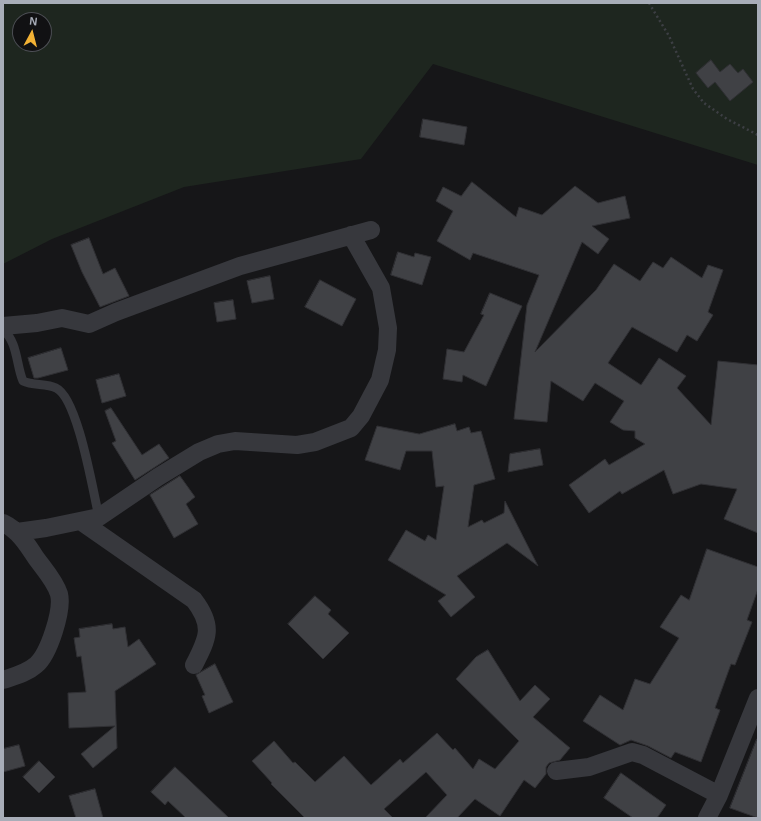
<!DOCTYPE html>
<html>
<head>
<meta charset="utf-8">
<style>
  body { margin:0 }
  #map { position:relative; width:761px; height:821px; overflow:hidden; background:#161618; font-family:Arial,sans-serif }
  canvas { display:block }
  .frame { position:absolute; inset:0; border:4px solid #a8adb8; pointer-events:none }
  .north { position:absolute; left:12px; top:12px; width:40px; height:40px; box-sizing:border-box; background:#111113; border:1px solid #4d4f55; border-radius:50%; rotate:7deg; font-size:11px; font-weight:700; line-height:16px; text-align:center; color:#a8adb8 }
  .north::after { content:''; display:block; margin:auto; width:14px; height:18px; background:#f2b134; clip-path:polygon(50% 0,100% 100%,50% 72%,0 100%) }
</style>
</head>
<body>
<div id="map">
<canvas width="761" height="821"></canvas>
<div class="frame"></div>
<div class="north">N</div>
</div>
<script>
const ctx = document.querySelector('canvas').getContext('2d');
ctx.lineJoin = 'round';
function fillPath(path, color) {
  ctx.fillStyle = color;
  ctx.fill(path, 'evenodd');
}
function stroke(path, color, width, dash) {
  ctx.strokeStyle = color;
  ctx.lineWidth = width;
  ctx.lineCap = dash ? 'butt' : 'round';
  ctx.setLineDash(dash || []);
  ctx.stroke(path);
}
const green = new Path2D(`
  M 3,3 L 758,3 L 758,165 L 433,64 L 361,159 L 184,187 L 52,239 L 3,264 ZM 20,20 L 44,20 L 44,44 L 20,44 Z`);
const building = new Path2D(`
  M 711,60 L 720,72 L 730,64 L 738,73 L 743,69 L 753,82 L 730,101 L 715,82 L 708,88 L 696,73 Z
  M 423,119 L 467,127 L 464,145 L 420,137 Z
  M 472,182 L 516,217 L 519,207 L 542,215 L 575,186 L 598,203 L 625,196 L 630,218 L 592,226 L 609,239 L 598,254 L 582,242 L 535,352 L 596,290 L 614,264 L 640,281 L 653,262 L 663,268 L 671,257 L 702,278 L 708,265 L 723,270 L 708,312 L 713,315 L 697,341 L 687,335 L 677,352 L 632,327 L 608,363 L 641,385 L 659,358 L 686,376 L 677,388 L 711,425 L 718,361 L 758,365 L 758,533 L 724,519 L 737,489 L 701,484 L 673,494 L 664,470 L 622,494 L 620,491 L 589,513 L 569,485 L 605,459 L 609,465 L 645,444 L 635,438 L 635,431 L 623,430 L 610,422 L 624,401 L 595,383 L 583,401 L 551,381 L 547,422 L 514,419 L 527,305 L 539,275 L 473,253 L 470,260 L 437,241 L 453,211 L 436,201 L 443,187 L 461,196 Z
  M 89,238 L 103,274 L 115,268 L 129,296 L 100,307 L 82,272 L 71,245 Z
  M 398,252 L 414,257 L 415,253 L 431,257 L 422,285 L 391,275 Z
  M 270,276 L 274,299 L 252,303 L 247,281 Z
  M 320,280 L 356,299 L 342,326 L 305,307 Z
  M 490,293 L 522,306 L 486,386 L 463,375 L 462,382 L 443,379 L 447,349 L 464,352 L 484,315 L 481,314 Z
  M 233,300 L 236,319 L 217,322 L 214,303 Z
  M 61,348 L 68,370 L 38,378 L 34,378 L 28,358 Z
  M 119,374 L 126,396 L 102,403 L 96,380 Z
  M 111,408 L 142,455 L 159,444 L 169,458 L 135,480 L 112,443 L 116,441 L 105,411 Z
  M 455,424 L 457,431 L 469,427 L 471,433 L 481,431 L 495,479 L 474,485 L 468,527 L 482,520 L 484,523 L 504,513 L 505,501 L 538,566 L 507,543 L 457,576 L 475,597 L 451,617 L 438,601 L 446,595 L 388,560 L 406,530 L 425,541 L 428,535 L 436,540 L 444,486 L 436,487 L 432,451 L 406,451 L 400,470 L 365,460 L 377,426 L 419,434 Z
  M 540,449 L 543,465 L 508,472 L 510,454 Z
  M 180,476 L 195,497 L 186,504 L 198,524 L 174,538 L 150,495 Z
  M 707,549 L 758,567 L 758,589 L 747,620 L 752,622 L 735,665 L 731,664 L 715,708 L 720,710 L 701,762 L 675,752 L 671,758 L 648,746 L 631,740 L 620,745 L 583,721 L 600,695 L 623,710 L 635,679 L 650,684 L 679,638 L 660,627 L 681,595 L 689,600 Z
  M 315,596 L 331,610 L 328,614 L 349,633 L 323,659 L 288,624 Z
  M 112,624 L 113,629 L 125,627 L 128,647 L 139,639 L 156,664 L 115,691 L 117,748 L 93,768 L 81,754 L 115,726 L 69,728 L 68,693 L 86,692 L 81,656 L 77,657 L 74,638 L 80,637 L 79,629 Z
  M 488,650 L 520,701 L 535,685 L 550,699 L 533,717 L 570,748 L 560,760 L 549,763 L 546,767 L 546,774 L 535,788 L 524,780 L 500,816 L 475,799 L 457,818 L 425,818 L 447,795 L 426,772 L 384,809 L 393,818 L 305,818 L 271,784 L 272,783 L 252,761 L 274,741 L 293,763 L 295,762 L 315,782 L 344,756 L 371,785 L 400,759 L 403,763 L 437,733 L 453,750 L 455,748 L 473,769 L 479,759 L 495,769 L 519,741 L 456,679 L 476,657 Z
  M 215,664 L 233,702 L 209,713 L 202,696 L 205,695 L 196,675 Z
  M 757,739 L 758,739 L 758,818 L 730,808 Z
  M 19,745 L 25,766 L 3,772 L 3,749 Z
  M 39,761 L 55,777 L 39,793 L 23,777 Z
  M 175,767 L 189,780 L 229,818 L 186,818 L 168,801 L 165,805 L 151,792 Z
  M 621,773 L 666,805 L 657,818 L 633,818 L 604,798 Z
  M 95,789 L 103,818 L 76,818 L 69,796 Z`);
const path = new Path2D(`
  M 649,3 L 669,36 L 693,89 L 704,103 L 727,119 L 758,135`);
const lane = new Path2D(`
  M 3,330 C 18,342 16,365 23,381 C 33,386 46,383 56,388 C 78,398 93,492 99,517`);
const street = new Path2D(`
  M 3,326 L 37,323 L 62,318 L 89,324 L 116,312 L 240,266 L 371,230
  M 82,522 L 194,600 C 214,626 208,638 194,665
  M 3,523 C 18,530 27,544 36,558 C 44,569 55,581 59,594 C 63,610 49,654 36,665 C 27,673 15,676 3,680
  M 17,532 L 46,528 L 99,517 L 158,477 L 199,452 L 218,444 L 235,441 L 297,445 L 315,442 L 351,428 L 361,416 L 380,380 L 387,350 L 388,328 L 381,288 L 351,235
  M 556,771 L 589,767 L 632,752 L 643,755 L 719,795
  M 707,818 L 719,795 L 758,698`);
fillPath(green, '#1e261f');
fillPath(building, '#404145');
stroke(building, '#303034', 1);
stroke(path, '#3d3f44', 2.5, [2, 3]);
stroke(lane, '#37383d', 9);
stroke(street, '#37383d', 18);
</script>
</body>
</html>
